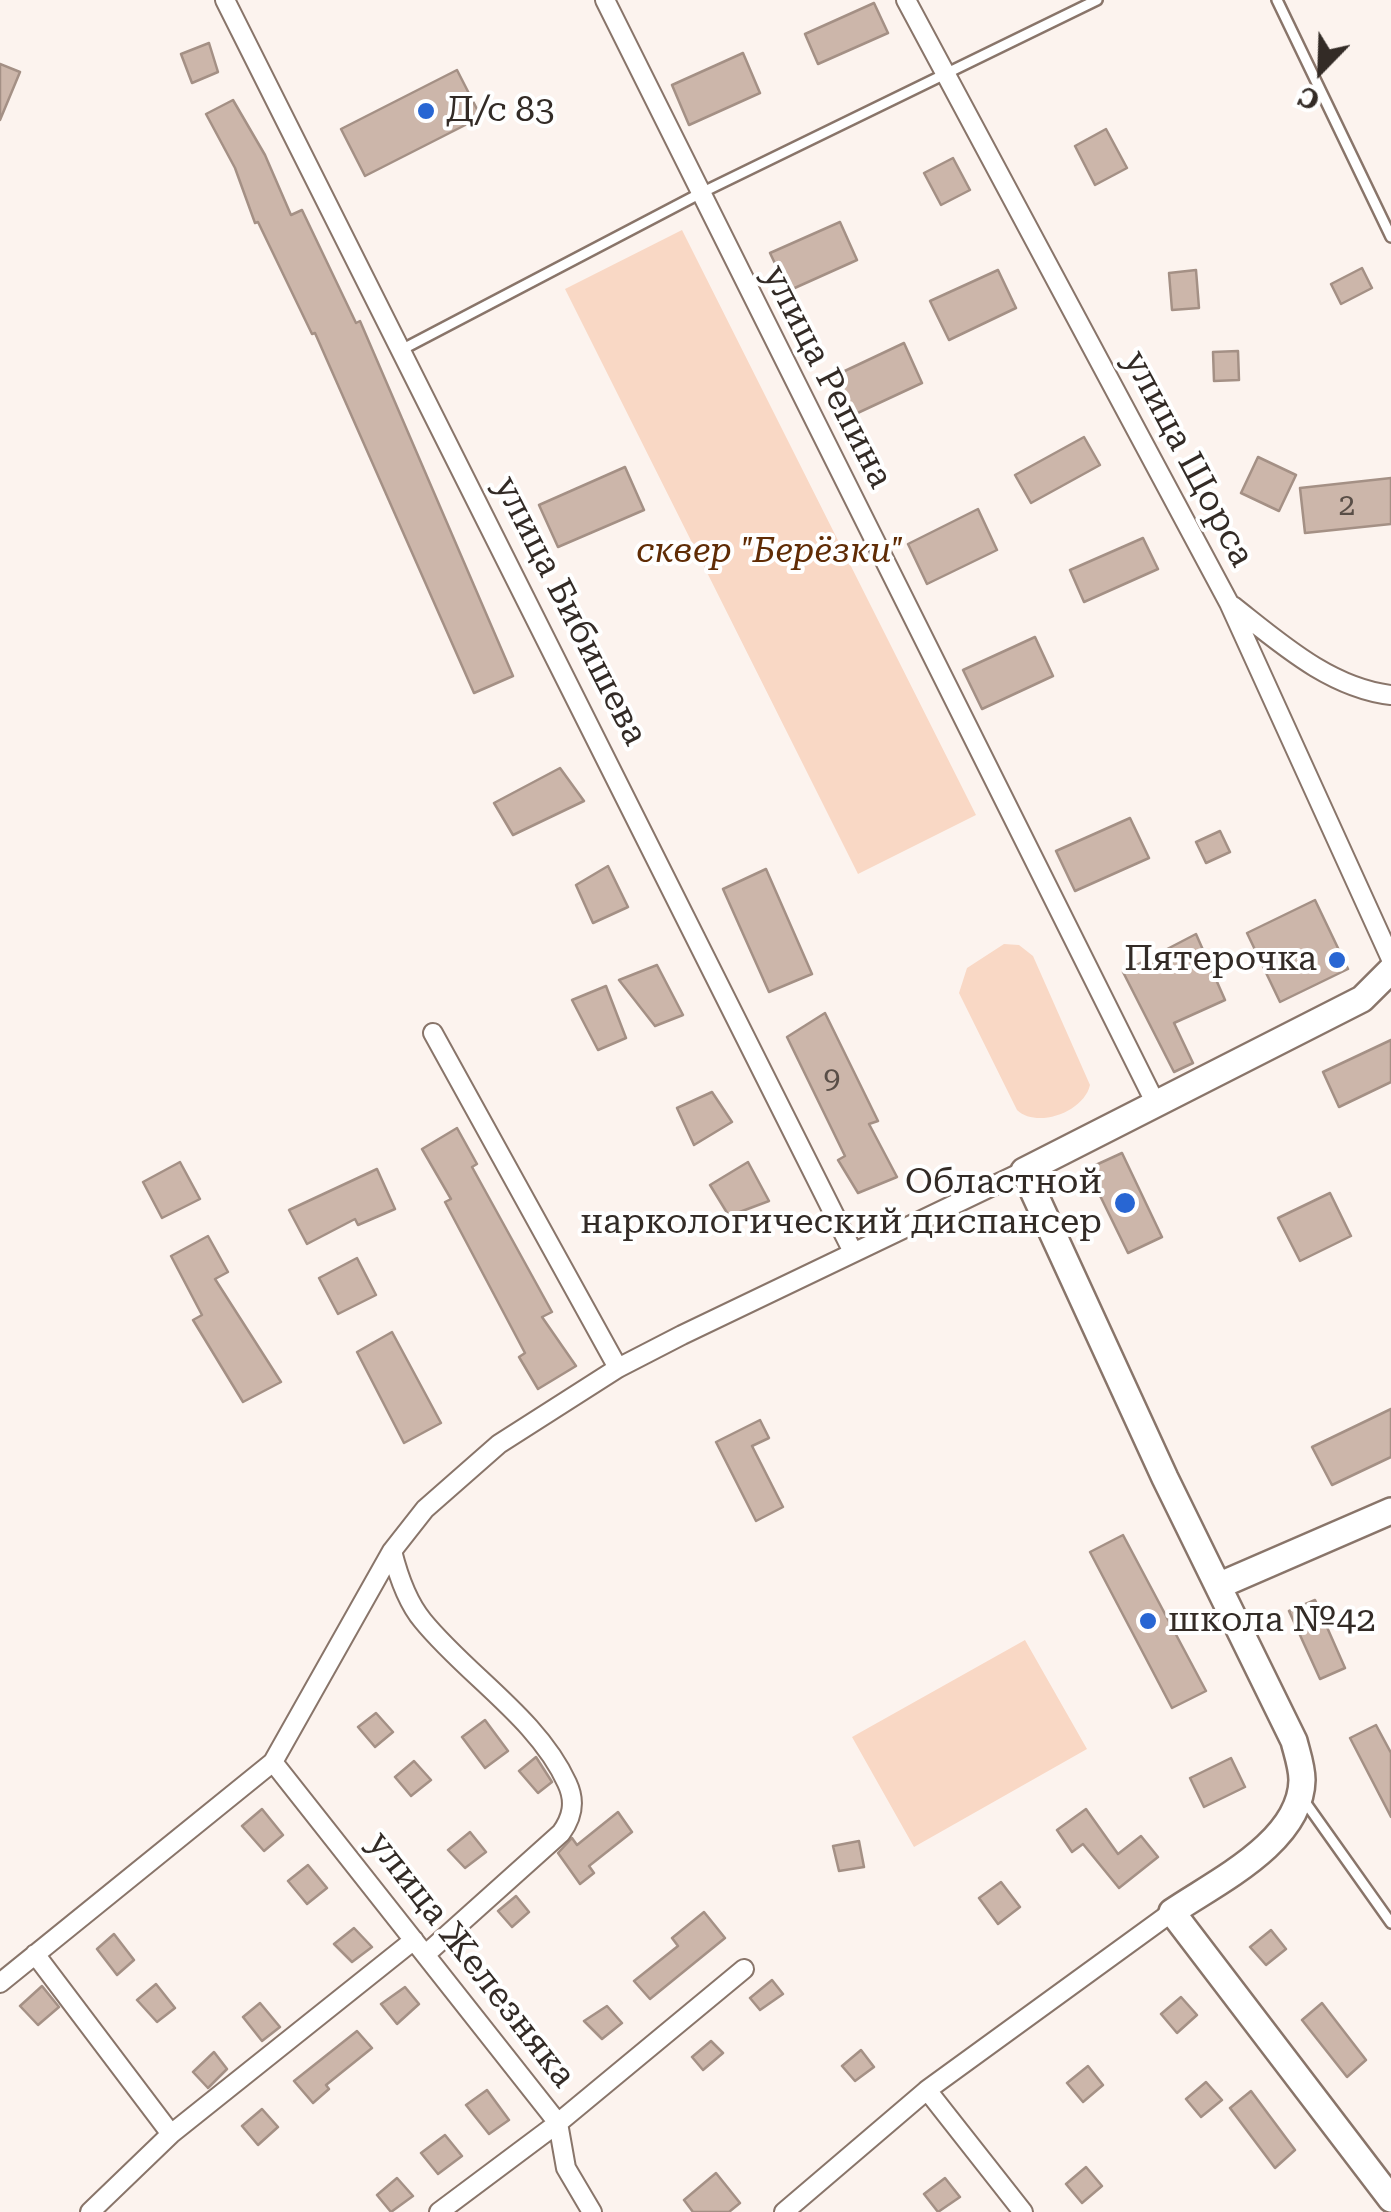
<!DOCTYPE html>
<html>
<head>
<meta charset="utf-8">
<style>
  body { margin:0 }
  #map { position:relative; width:1391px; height:2212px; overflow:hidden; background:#fcf3ee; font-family:"Roboto Serif",serif }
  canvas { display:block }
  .north { position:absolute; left:1271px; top:20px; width:100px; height:100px; -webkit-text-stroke:8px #fff; paint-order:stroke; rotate:203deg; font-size:28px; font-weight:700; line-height:40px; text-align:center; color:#332b26 }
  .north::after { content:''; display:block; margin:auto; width:35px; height:45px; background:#332b26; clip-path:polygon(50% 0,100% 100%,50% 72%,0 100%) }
</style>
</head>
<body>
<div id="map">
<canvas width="1391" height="2212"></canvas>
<div class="north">С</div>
</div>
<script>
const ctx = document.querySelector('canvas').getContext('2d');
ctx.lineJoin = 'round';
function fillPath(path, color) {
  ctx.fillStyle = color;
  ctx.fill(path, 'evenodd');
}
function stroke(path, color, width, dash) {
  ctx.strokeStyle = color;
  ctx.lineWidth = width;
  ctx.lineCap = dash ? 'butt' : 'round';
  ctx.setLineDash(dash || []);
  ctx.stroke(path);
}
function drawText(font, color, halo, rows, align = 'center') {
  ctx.font = font + ' "Roboto Serif",serif';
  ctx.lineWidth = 8;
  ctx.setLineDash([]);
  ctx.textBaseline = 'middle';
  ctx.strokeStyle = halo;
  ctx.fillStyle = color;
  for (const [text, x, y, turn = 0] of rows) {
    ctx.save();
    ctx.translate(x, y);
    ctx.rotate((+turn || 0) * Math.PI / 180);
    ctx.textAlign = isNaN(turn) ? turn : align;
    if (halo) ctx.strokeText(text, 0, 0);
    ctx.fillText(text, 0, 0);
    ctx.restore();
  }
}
const green = new Path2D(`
  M 682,230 L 976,815 L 858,874 L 565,289 Z
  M 1004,944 L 1019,945 L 1033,956 L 1090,1085 C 1084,1112 1037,1129 1017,1110 L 959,993 L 967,968 Z
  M 1025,1640 L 1087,1749 L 914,1847 L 852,1737 Z`);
const building = new Path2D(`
  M 874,3 L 888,33 L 818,64 L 805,34 Z
  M 209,43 L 218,72 L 192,83 L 181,54 Z
  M 743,53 L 760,93 L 689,125 L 672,85 Z
  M 0,64 L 20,72 L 0,120 Z
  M 457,70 L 481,117 L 365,176 L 341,129 Z
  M 233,100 L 265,155 L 291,215 L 302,210 L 356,323 L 360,321 L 513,676 L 474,693 L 315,333 L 312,334 L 258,222 L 255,223 L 235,168 L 206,114 Z
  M 1106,129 L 1127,168 L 1095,185 L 1075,146 Z
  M 953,158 L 970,190 L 941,205 L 924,173 Z
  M 840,222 L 857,260 L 788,291 L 770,253 Z
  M 1362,268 L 1372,288 L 1341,304 L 1331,284 Z
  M 998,270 L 1016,308 L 949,340 L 930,301 Z
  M 1196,270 L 1199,308 L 1172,310 L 1169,273 Z
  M 904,343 L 922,383 L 849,417 L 832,377 Z
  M 1238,351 L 1239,380 L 1214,381 L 1213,352 Z
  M 1084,437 L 1100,465 L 1031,503 L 1015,475 Z
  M 1258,457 L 1296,475 L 1279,511 L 1241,493 Z
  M 625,467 L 644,510 L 558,547 L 539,505 Z
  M 1391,478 L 1391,524 L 1305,533 L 1300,488 Z
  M 978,509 L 997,550 L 927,584 L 908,544 Z
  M 1143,538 L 1158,569 L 1084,602 L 1070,570 Z
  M 1035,637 L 1053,676 L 982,709 L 963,670 Z
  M 560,768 L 584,801 L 513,835 L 494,803 Z
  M 1130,818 L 1149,858 L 1075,891 L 1056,851 Z
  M 1220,831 L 1230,852 L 1206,863 L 1196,842 Z
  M 608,866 L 628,907 L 593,923 L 576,885 Z
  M 766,869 L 812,974 L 769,992 L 723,889 Z
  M 1315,900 L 1348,969 L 1280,1002 L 1247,933 Z
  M 1196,934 L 1225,1000 L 1174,1023 L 1193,1063 L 1174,1072 L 1123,972 Z
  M 657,965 L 683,1015 L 655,1026 L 619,980 Z
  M 606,986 L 626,1038 L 598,1050 L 572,1000 Z
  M 825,1013 L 878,1121 L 869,1124 L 897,1177 L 858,1193 L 838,1160 L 845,1156 L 787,1037 Z
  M 1391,1040 L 1391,1082 L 1339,1107 L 1323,1072 Z
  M 712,1092 L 732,1122 L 694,1145 L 677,1108 Z
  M 457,1128 L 477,1164 L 472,1167 L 552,1312 L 542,1317 L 576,1366 L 538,1389 L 519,1357 L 525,1353 L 445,1202 L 451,1199 L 422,1149 Z
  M 1122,1153 L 1162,1237 L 1128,1253 L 1087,1169 Z
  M 180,1162 L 200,1199 L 162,1218 L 143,1182 Z
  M 748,1162 L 769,1201 L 729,1216 L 710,1185 Z
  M 377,1169 L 395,1209 L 358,1225 L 355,1219 L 307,1244 L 289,1210 Z
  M 1330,1193 L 1351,1236 L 1300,1261 L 1278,1218 Z
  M 208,1236 L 228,1272 L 215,1279 L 281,1382 L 243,1402 L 193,1320 L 202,1315 L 171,1256 Z
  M 357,1258 L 376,1295 L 338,1314 L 319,1278 Z
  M 392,1332 L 441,1423 L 404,1443 L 357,1352 Z
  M 1391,1409 L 1391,1457 L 1332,1485 L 1312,1447 Z
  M 760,1420 L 769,1438 L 752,1446 L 783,1507 L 756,1521 L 716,1442 Z
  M 1123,1535 L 1206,1691 L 1172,1708 L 1090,1552 Z
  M 1315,1600 L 1345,1668 L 1320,1679 L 1289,1611 Z
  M 376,1713 L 393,1732 L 375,1747 L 358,1727 Z
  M 485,1720 L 508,1751 L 485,1768 L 462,1737 Z
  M 1376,1725 L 1391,1753 L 1391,1817 L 1350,1738 Z
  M 536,1757 L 552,1782 L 538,1793 L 519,1771 Z
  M 1231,1758 L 1245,1787 L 1204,1807 L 1190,1778 Z
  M 414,1761 L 431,1780 L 411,1796 L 395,1777 Z
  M 262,1809 L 283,1835 L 264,1851 L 242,1826 Z
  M 1086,1809 L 1118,1854 L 1141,1836 L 1158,1857 L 1119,1888 L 1083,1844 L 1072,1852 L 1057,1830 Z
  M 618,1812 L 632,1832 L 589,1866 L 594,1873 L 580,1884 L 558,1853 L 572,1838 L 577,1845 Z
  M 470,1832 L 486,1852 L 465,1868 L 448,1850 Z
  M 859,1841 L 864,1867 L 839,1871 L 833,1846 Z
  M 308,1865 L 327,1888 L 307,1904 L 288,1881 Z
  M 1001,1882 L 1020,1907 L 998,1924 L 979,1898 Z
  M 516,1896 L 529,1912 L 512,1927 L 498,1911 Z
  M 704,1912 L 725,1938 L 650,1999 L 634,1981 L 678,1946 L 672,1938 Z
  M 354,1928 L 372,1947 L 352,1962 L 334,1944 Z
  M 1271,1930 L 1286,1949 L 1266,1965 L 1250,1947 Z
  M 114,1934 L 134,1960 L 117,1975 L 97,1949 Z
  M 772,1980 L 783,1994 L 760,2010 L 750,1998 Z
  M 156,1984 L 175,2008 L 157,2022 L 137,2000 Z
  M 42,1986 L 59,2007 L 38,2025 L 20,2006 Z
  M 405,1987 L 419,2004 L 397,2024 L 381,2004 Z
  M 1181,1997 L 1197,2015 L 1177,2033 L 1161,2014 Z
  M 260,2003 L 280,2027 L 262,2041 L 243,2017 Z
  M 1322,2003 L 1366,2060 L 1347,2077 L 1302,2020 Z
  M 607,2006 L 622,2023 L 602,2039 L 584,2021 Z
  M 357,2031 L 372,2048 L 326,2085 L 329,2089 L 313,2103 L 294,2081 Z
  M 711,2041 L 723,2053 L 703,2070 L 692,2057 Z
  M 861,2050 L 874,2067 L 855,2081 L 842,2066 Z
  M 214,2052 L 227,2069 L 208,2088 L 193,2072 Z
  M 1088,2066 L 1103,2085 L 1083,2102 L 1067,2083 Z
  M 1206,2082 L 1222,2100 L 1201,2117 L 1186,2099 Z
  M 487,2090 L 509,2120 L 489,2134 L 466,2105 Z
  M 1251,2091 L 1295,2150 L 1275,2168 L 1230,2108 Z
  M 262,2109 L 278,2127 L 258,2145 L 242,2126 Z
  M 445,2135 L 462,2156 L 438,2174 L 421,2153 Z
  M 1086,2167 L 1102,2186 L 1082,2203 L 1066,2184 Z
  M 716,2173 L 740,2203 L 729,2212 L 693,2212 L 684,2200 Z
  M 397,2178 L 413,2196 L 391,2212 L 377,2195 Z
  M 945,2178 L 960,2197 L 938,2212 L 924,2194 Z`);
const lane = new Path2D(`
  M 1277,0 L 1391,237
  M 403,349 L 699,194 L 1097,0
  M 1303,1799 L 1391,1923`);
const street = new Path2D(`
  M 225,0 L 853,1252
  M 605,0 L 1156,1104
  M 906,0 L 1229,603 L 1391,959
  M 1233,606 C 1280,643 1330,688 1391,695
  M 433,1033 L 618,1368
  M 392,1551 C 398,1575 407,1602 423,1621 C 467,1675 538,1719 567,1783 C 576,1802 572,1818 561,1833 L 426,1954
  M 273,1762 L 558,2123 L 566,2168 L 592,2212
  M 35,1954 L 171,2134
  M 0,1983 L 273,1762 L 392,1551 L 425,1509 L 499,1444 L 618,1368 L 682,1335 L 1024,1171
  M 927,2090 L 1023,2212
  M 90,2212 L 171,2134 L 414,1940
  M 439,2212 L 558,2123 L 744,1969
  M 784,2212 L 927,2090 L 1172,1912`);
const secondary = new Path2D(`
  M 1391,970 L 1362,999 L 1024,1171 L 1165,1478 L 1294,1741 C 1297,1753 1302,1767 1302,1780 C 1301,1842 1216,1882 1172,1912 L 1391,2199
  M 1218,1586 L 1391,1511`);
const markers = [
  [426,111,10,"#2866d3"],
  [1337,960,10,"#2866d3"],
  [1125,1203,12,"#2866d3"],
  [1148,1621,10,"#2866d3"]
];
const numberNames = [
  ["2",1347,506],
  ["9",832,1079]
];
const poiNames = [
  ["Д/с 83",446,111],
  ["Пятерочка",1317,960,"right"],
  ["Областной",1102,1183,"right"],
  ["наркологический диспансер",1102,1223,"right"],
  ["школа №42",1168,1621]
];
const streetNames = [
  ["улица Репина",827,377,63],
  ["улица Щорса",1188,459,62],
  ["улица Бибишева",570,611,63],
  ["улица Железняка",471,1960,52]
];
const parkNames = [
  ["сквер \"Берёзки\"",770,552]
];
fillPath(green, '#f9d8c5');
fillPath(building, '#ccb6aa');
stroke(building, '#a49085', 2.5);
stroke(lane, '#89756a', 14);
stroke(street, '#89756a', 22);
stroke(secondary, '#89756a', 30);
stroke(lane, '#fff', 9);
stroke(street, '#fff', 18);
stroke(secondary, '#fff', 25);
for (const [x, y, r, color] of markers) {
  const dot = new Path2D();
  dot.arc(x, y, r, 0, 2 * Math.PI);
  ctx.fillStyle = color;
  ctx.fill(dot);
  stroke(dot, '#fff', 4);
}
drawText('30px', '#594e47', null, numberNames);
drawText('35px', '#332b26', '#fff', poiNames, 'left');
drawText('35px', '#332b26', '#fff', streetNames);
drawText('italic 35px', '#602c05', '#fff', parkNames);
</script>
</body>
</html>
